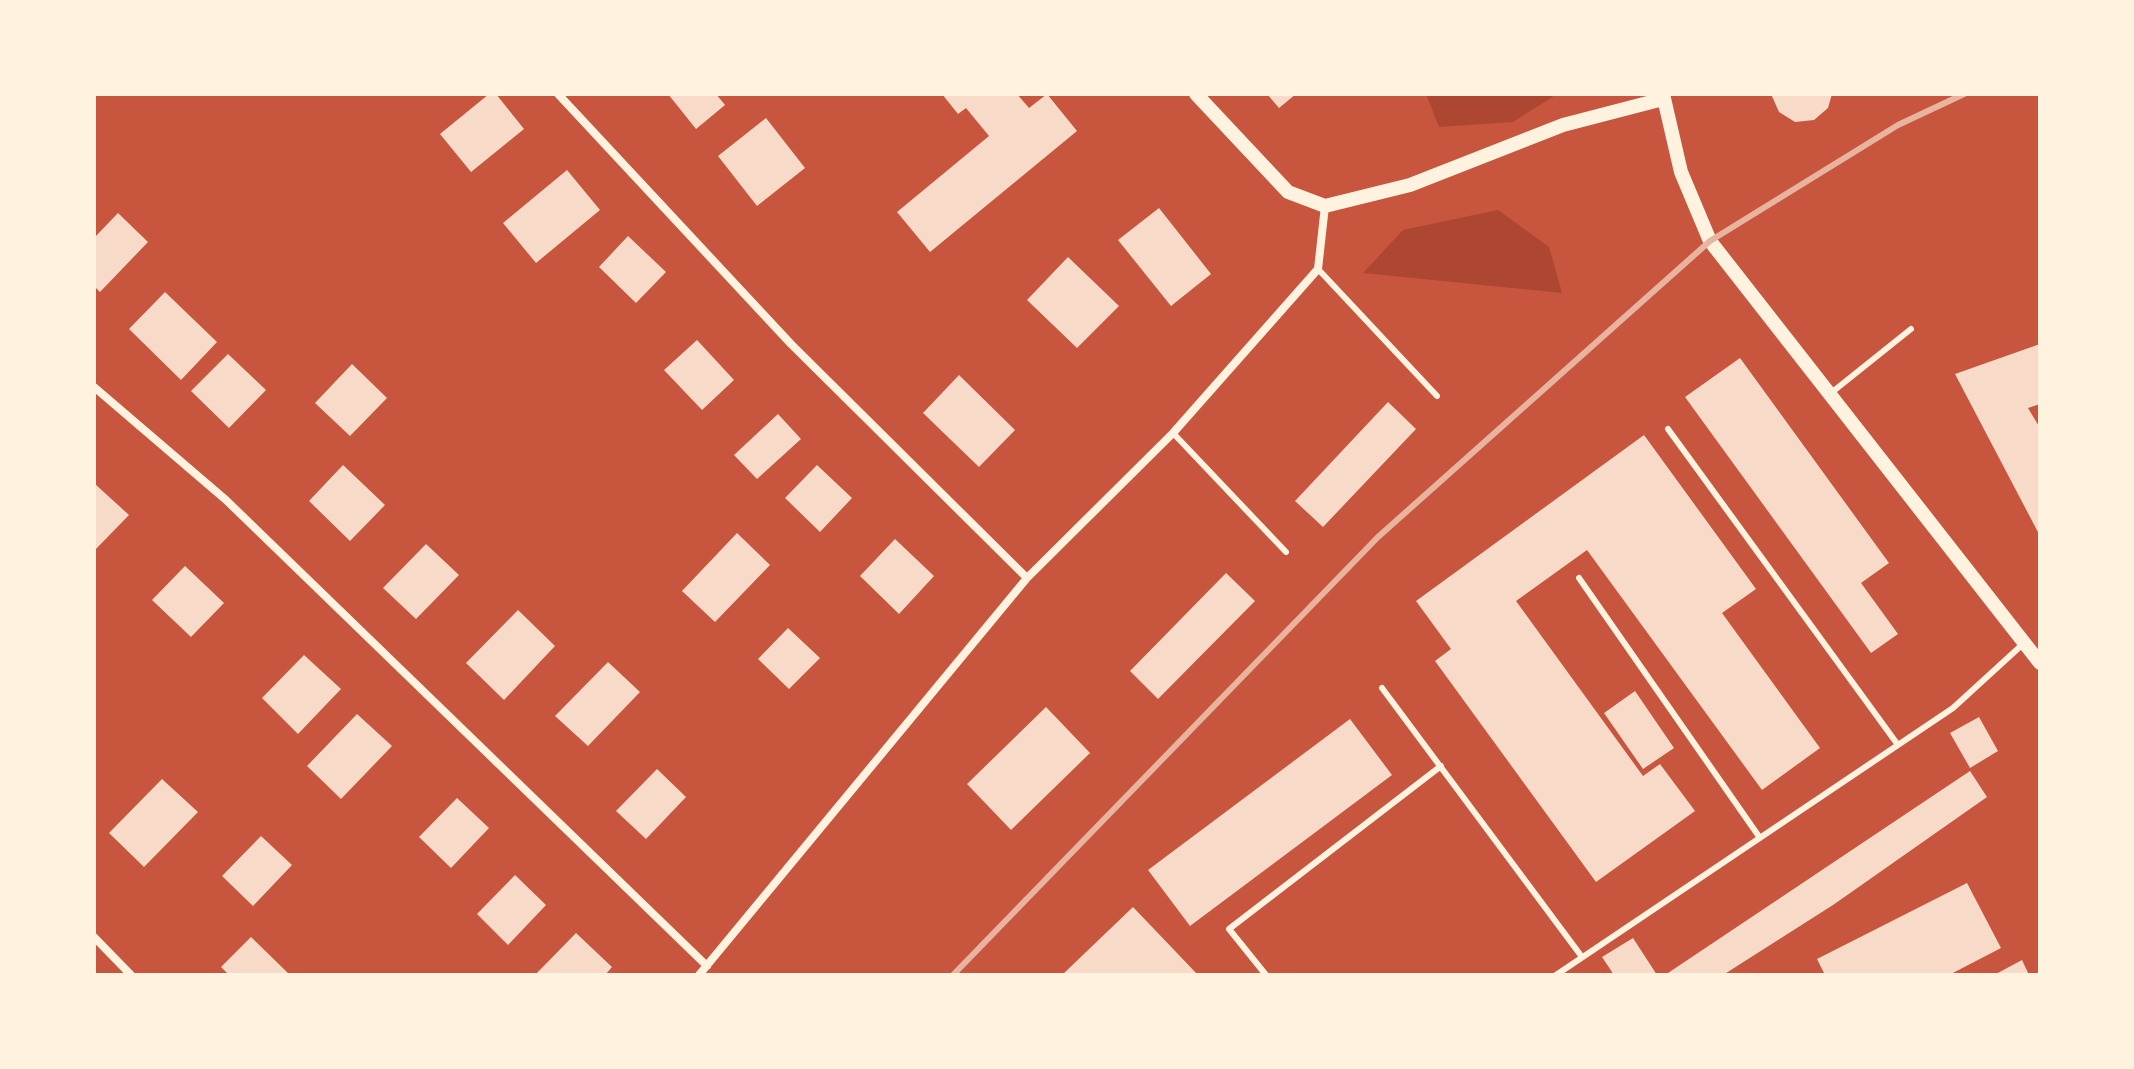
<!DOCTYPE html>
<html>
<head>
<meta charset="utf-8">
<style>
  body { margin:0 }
  #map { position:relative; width:2134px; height:1069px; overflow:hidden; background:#c8553d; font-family:Roboto,sans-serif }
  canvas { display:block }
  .frame { position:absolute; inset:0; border:96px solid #fff3e0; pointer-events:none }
</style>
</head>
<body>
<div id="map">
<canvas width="2134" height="1069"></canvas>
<div class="frame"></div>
</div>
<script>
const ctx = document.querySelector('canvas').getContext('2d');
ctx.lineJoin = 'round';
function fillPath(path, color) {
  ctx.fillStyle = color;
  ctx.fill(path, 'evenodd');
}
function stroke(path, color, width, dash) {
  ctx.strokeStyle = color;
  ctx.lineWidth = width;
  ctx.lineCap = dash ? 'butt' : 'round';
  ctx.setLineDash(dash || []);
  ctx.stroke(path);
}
const green = new Path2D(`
  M 1426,94 L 1557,94 L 1513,122 L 1439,127 Z
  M 1498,210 L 1549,247 L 1562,293 L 1363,273 L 1403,230 Z`);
const building = new Path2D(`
  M 489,94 L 496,94 L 524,129 L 471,172 L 440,134 Z
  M 668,94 L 716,94 L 725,105 L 696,129 Z
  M 942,94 L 1017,94 L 1029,108 L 1047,94 L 1077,131 L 930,252 L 897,212 L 989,136 L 966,108 L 958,114 Z
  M 1267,94 L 1296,94 L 1279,108 Z
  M 1771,94 L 1832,94 L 1828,108 L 1814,120 L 1795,122 L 1779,112 Z
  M 766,118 L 805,168 L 757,206 L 718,156 Z
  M 567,170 L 600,210 L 536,263 L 503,223 Z
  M 1159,208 L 1211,274 L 1171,306 L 1118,240 Z
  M 118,213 L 148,242 L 100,292 L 94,286 L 94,238 Z
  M 628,236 L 666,272 L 636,303 L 599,267 Z
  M 1068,257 L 1119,306 L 1077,348 L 1027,300 Z
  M 165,292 L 217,342 L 181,380 L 129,329 Z
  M 697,340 L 734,380 L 702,410 L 664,370 Z
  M 2040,344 L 2040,404 L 2028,408 L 2040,428 L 2040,536 L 1955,374 Z
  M 228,354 L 266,390 L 229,428 L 191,391 Z
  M 1740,358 L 1889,563 L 1861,583 L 1898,634 L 1871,653 L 1685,397 Z
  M 352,364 L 387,398 L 350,436 L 315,403 Z
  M 959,375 L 1015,430 L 979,467 L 923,413 Z
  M 1388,402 L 1416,429 L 1323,527 L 1295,501 Z
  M 778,414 L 801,439 L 757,479 L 734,455 Z
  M 1644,435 L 1756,589 L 1722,613 L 1820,748 L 1762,790 L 1587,550 L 1516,601 L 1643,776 L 1660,764 L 1695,811 L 1596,882 L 1435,661 L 1451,649 L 1416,601 Z
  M 343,465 L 385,505 L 350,541 L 309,501 Z
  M 817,465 L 852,498 L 820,532 L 785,498 Z
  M 95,484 L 129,515 L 94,551 L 94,485 Z
  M 737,533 L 770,565 L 715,622 L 682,591 Z
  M 895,539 L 934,576 L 899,614 L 860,576 Z
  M 426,544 L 459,575 L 416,619 L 383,588 Z
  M 185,566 L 224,603 L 191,637 L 152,600 Z
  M 1226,573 L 1255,601 L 1158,699 L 1130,671 Z
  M 518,610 L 555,646 L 504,700 L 466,663 Z
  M 788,628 L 820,658 L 789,689 L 758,659 Z
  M 304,655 L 341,689 L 298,734 L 262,698 Z
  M 608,662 L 640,692 L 588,746 L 555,716 Z
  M 1635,691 L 1674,748 L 1643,769 L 1604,713 Z
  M 1046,707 L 1090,753 L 1011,830 L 967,784 Z
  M 357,714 L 392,746 L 341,799 L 307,766 Z
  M 1979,717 L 1998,751 L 1970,768 L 1950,733 Z
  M 1350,719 L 1392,775 L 1190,926 L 1148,870 Z
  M 657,769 L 686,797 L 646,839 L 616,811 Z
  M 1970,771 L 1987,797 L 1833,905 L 1723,975 L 1665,975 Z
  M 162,779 L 198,812 L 144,867 L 109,833 Z
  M 457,798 L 489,828 L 451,868 L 419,837 Z
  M 261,836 L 292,865 L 253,906 L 222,876 Z
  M 515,875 L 546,905 L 508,945 L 477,914 Z
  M 1967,883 L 2001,948 L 1949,975 L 1825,975 L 1817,959 Z
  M 1133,907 L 1198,975 L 1062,975 Z
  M 576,933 L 612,967 L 605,975 L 535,975 Z
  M 251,937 L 290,975 L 229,975 L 221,967 Z
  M 1633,938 L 1657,975 L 1614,975 L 1602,957 Z
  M 2022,960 L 2029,975 L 1994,975 Z`);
const service = new Path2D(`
  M 1318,269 L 1437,396
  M 1831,393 L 1911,329
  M 1668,429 L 1898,745
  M 1173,433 L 1286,552
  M 1579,578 L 1760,838
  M 1382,688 L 1582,957
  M 1266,975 L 1229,929 L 1441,766
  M 1556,975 L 1953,708 L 2023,644`);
const minor = new Path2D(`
  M 558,94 L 791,344 L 1027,578
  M 94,387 L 226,500 L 707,966
  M 94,937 L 131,975
  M 699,975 L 1027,578 L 1173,433 L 1318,269 L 1325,206`);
const tertiary = new Path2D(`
  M 1196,94 L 1288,192 L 1325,206 L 1410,185 L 1563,125 L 1663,99
  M 1663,94 L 1681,172 L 1710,241 L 2040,663`);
const rail = new Path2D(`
  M 953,975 L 1378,537 L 1710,241 L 1898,125 L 1964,94`);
fillPath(green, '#ae4732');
fillPath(building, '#f7dbc8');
stroke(service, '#fff3e0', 6);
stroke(minor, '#fff3e0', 8);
stroke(tertiary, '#fff3e0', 14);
stroke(rail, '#e9b49f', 6);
</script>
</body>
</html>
